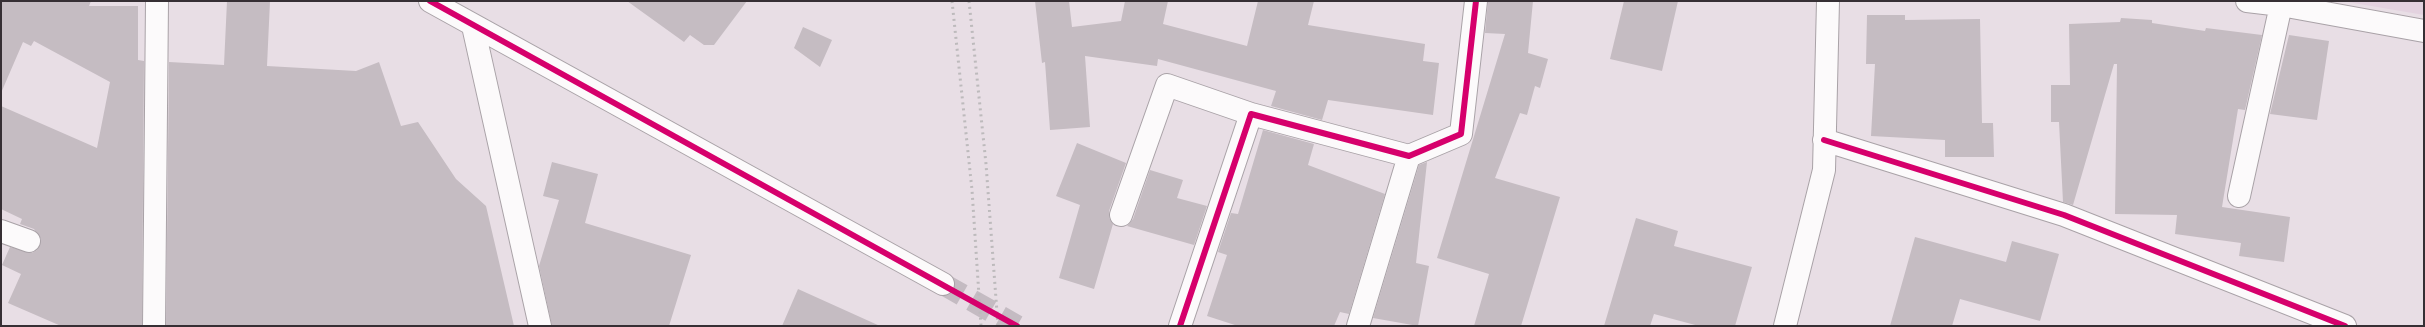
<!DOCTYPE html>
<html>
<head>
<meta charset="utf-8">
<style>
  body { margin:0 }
  #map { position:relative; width:2425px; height:327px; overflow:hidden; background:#e8dee5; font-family:"DejaVu Sans",sans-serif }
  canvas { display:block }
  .frame { position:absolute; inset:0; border:2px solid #362f34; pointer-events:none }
</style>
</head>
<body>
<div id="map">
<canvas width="2425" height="327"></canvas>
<div class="frame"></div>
</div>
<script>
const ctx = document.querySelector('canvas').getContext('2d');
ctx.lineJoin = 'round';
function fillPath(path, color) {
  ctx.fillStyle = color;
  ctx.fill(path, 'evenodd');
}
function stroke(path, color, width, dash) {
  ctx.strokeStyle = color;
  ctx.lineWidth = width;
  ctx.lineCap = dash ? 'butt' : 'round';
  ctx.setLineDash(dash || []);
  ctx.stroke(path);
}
const built = new Path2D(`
  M 2342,1 L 2424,1 L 2424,15 Z`);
const building = new Path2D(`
  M 1,1 L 91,1 L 89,6 L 138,6 L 138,60 L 144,61 L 142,326 L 61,326 L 8,303 L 21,274 L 2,265 L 10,247 L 32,253 L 37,250 L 41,239 L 34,229 L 20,224 L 22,219 L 1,209 L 1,106 L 97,148 L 110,82 L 34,41 L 31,46 L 23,42 L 1,93 Z
  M 227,1 L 270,1 L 267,66 L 356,71 L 379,62 L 401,126 L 418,122 L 456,179 L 486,206 L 514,326 L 166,326 L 169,62 L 224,65 Z
  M 627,1 L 747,1 L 714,45 L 704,45 L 690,35 L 684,42 Z
  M 1035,1 L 1069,1 L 1072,27 L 1121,21 L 1125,1 L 1168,1 L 1163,24 L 1247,46 L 1258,1 L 1314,1 L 1308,25 L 1425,44 L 1423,61 L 1439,63 L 1433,115 L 1328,100 L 1322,120 L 1271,106 L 1276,91 L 1158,59 L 1157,66 L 1085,56 L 1090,127 L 1050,130 L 1045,62 L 1042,63 Z
  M 1488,1 L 1533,1 L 1528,53 L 1548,59 L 1540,88 L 1535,86 L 1527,115 L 1520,113 L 1495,178 L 1560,197 L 1521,326 L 1474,326 L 1489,274 L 1437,258 L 1505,34 L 1485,33 Z
  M 1624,1 L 1678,1 L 1662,71 L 1610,59 Z
  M 1867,15 L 1905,15 L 1905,20 L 1980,19 L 1982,123 L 1993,123 L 1994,157 L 1945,157 L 1945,140 L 1871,136 L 1875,64 L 1866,64 Z
  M 2121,18 L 2152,20 L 2152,23 L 2205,31 L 2206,28 L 2262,35 L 2245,110 L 2238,109 L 2222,207 L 2290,217 L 2284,262 L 2239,256 L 2241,243 L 2175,234 L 2177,215 L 2115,214 L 2117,64 L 2114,64 L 2073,205 L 2063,202 L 2059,122 L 2051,122 L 2051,85 L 2070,85 L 2069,24 L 2120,22 Z
  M 803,27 L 832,40 L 820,67 L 794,48 Z
  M 2289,35 L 2329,41 L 2317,120 L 2270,114 Z
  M 1263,130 L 1314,144 L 1308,165 L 1385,194 L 1349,314 L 1340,312 L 1334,326 L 1238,326 L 1207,316 L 1227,255 L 1218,252 L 1231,213 L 1238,214 Z
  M 1077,143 L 1126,163 L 1109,211 L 1109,218 L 1113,224 L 1094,289 L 1059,278 L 1080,205 L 1056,196 Z
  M 552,162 L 598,174 L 585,223 L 691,255 L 669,326 L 552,326 L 539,266 L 559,200 L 543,196 Z
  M 1427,162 L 1416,263 L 1429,266 L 1418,326 L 1373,318 L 1419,165 Z
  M 1150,170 L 1183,180 L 1177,198 L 1207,206 L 1194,245 L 1127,226 L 1133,219 Z
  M 1636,218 L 1678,231 L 1674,246 L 1752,267 L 1735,326 L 1699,326 L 1654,314 L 1650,326 L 1604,326 Z
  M 1915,237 L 2006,262 L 2012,241 L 2059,254 L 2040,321 L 1960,299 L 1952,326 L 1890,326 Z
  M 798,289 L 880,326 L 782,326 Z`);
const minorTunnel = new Path2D(`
  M 943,284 L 1017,326`);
const minor = new Path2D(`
  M 430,1 L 943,284
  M 2247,1 L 2281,5 L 2424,31
  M 473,26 L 540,326
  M 1824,140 L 2064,215 L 2345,326
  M 2239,196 L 2281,5
  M 1121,215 L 1167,85 L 1251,114
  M 1,231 L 29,241
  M 154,326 L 157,1
  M 1180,326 L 1251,114 L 1409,156 L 1461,134 L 1476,1
  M 1358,326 L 1409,156
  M 1785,326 L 1824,170 L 1828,1`);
const rail = new Path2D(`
  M 952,1 L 972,190 L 981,326
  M 969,1 L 986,164 L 998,326`);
const cycleway = new Path2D(`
  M 430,1 L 1017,326
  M 1824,140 L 2064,215 L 2345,326
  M 1180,326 L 1251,114 L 1409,156 L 1461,134 L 1476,1`);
fillPath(built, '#e3d2df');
fillPath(building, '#c5bcc2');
stroke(minorTunnel, '#c4bbc2', 22, [22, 11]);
stroke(minor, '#a9a2a7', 24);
stroke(minor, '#fcfafb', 22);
stroke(rail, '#bdbabc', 3, [2, 4]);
stroke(cycleway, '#d6006c', 6);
</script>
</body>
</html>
